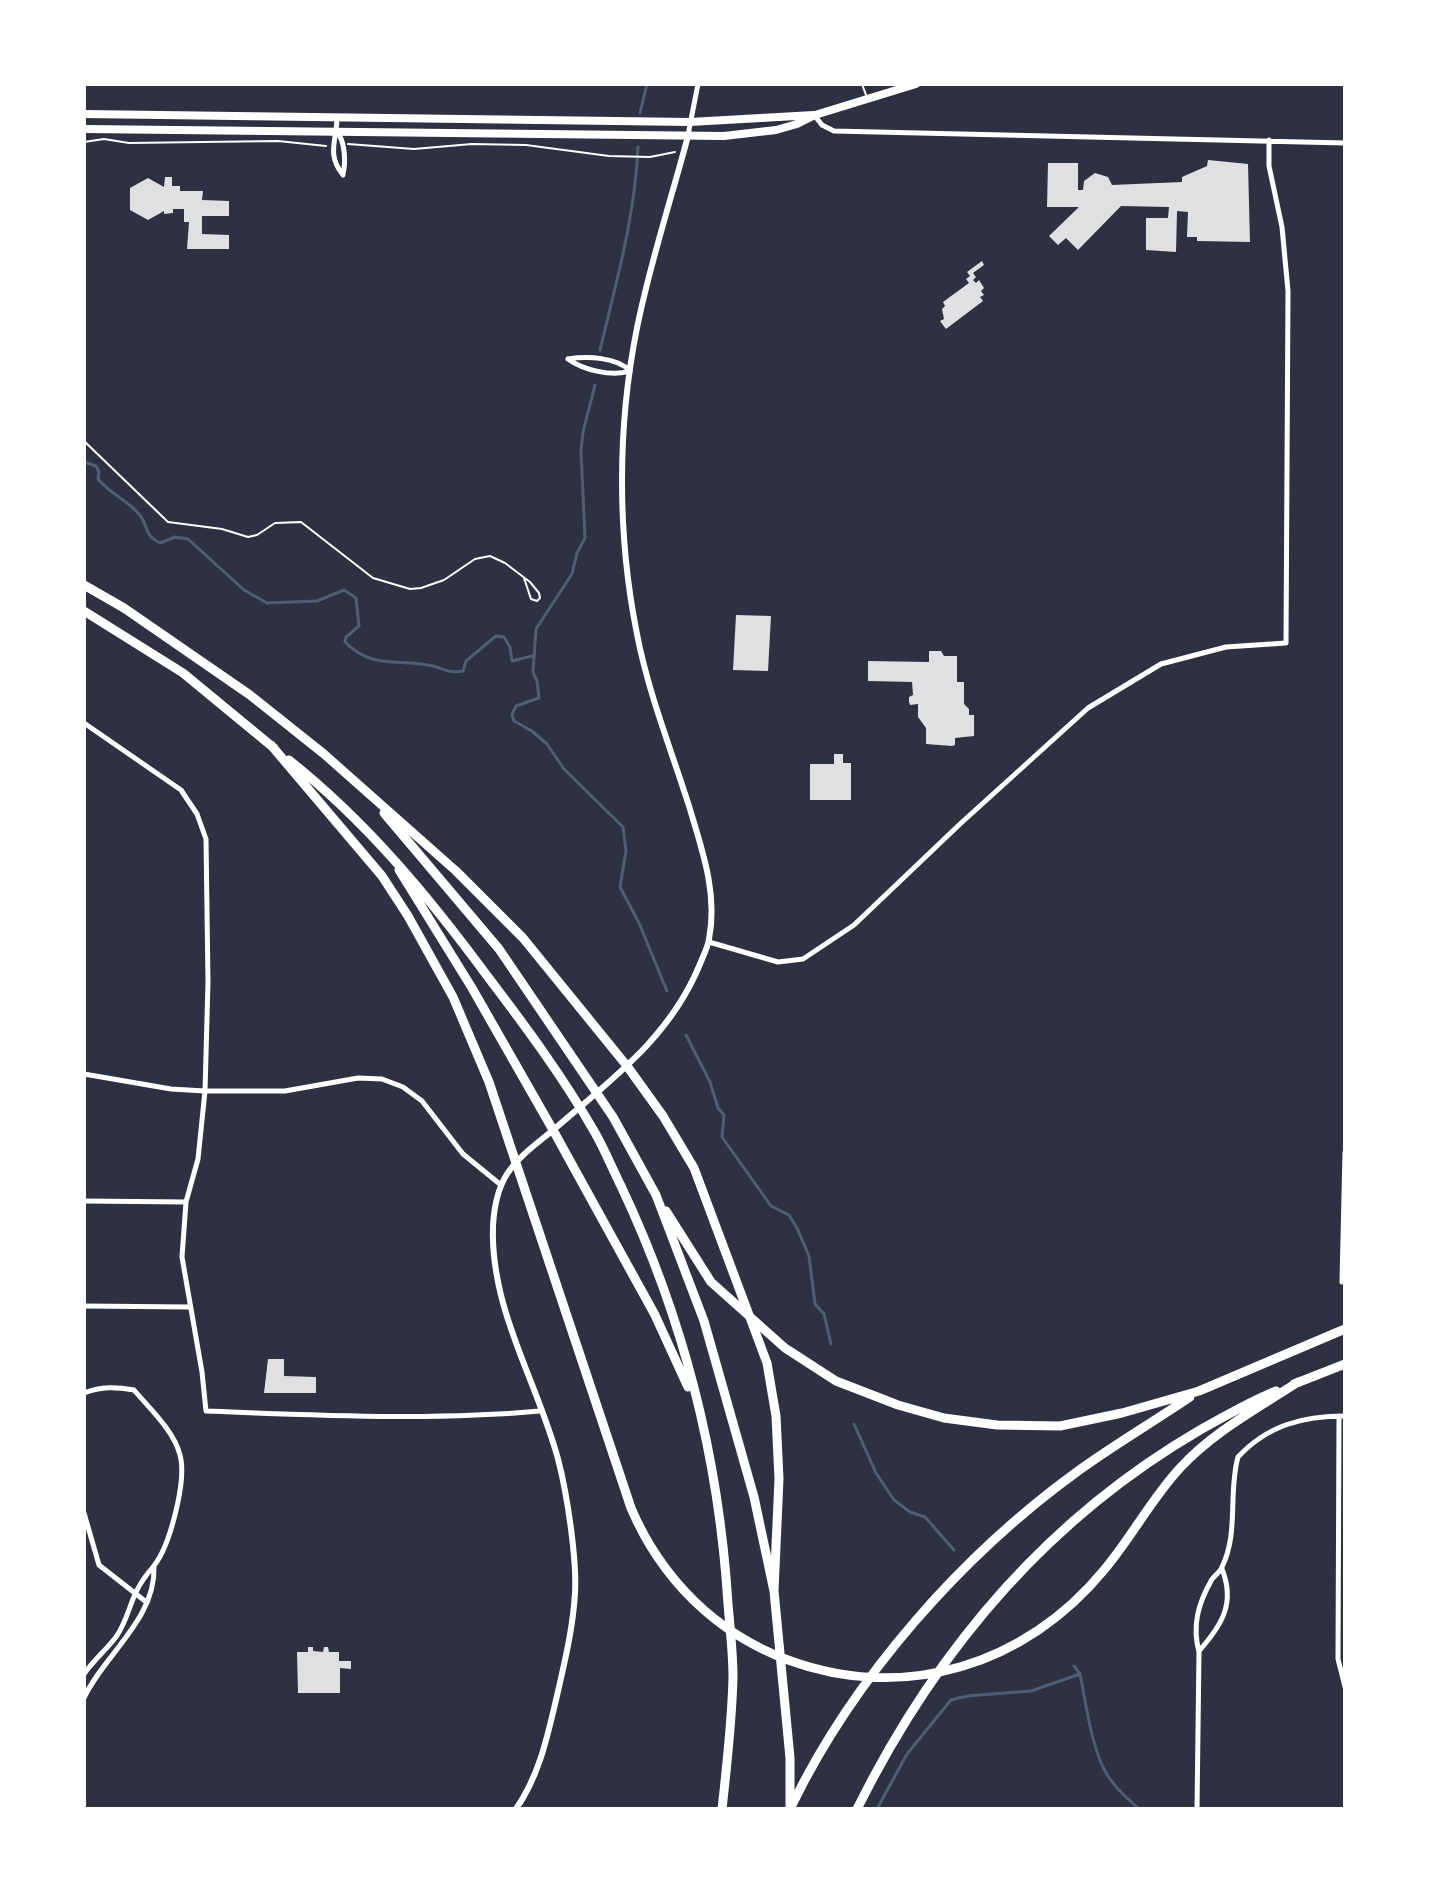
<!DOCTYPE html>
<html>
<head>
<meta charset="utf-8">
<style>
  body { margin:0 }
  #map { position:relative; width:1429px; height:1893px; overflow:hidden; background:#2d3142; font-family:"Open Sans",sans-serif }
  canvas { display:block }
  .frame { position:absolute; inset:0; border:86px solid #fff; pointer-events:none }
</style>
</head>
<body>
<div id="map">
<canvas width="1429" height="1893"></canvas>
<div class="frame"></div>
</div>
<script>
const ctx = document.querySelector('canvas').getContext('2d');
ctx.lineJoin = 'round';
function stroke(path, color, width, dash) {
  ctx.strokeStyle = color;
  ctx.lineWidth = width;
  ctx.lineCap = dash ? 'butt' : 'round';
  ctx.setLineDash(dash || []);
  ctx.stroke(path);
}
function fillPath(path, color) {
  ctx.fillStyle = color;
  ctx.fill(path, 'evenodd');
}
const stream = new Path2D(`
  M 640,113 L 647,84
  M 600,350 C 616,283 635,217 638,147
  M 595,385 L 583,432 L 581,451 L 585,538 L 577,553 L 572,574 L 536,629 L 533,672 L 537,681 L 539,698 L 516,706 L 512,714 L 514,721 L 532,731 L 547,744 L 564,769 L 623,827 L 626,851 L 620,887 L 639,923 L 667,991
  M 84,462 L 96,466 L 99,472 L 98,479 C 110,494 126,499 138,513 C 149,524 142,534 160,543 L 175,537 L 188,539 L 244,590 L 267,603 L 317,601 L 344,590 L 356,598 L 359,626 L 346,637 L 345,642 C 372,669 395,659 428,665 C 443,667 445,674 463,671 L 466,661 L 496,636 L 504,637 L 510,647 L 512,661 L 532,656
  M 686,1035 L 710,1082 L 718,1108 L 724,1115 L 722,1137 L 771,1206 L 789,1215 L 797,1228 L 809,1256 L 815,1304 L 824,1314 L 831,1344
  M 854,1424 L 876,1473 L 894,1500 L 910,1512 L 925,1517 L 954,1550
  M 1074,1666 L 1080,1674 C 1086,1703 1091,1745 1105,1771 C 1113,1786 1126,1797 1139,1809
  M 877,1809 L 907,1754 L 951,1700 L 967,1696 L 1031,1691 L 1080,1674`);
const building = new Path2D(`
  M 1208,160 L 1248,164 L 1250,242 L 1197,241 L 1197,237 L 1187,237 L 1188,212 L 1177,211 L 1176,252 L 1146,250 L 1146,218 L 1168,218 L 1169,207 L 1121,206 L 1078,250 L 1066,238 L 1058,245 L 1049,236 L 1079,207 L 1047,207 L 1048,163 L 1078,163 L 1078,190 L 1083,190 L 1084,181 L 1095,173 L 1108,177 L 1112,185 L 1182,182 L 1182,177 L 1207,166 Z
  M 165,177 L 172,177 L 172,186 L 180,186 L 180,191 L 203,191 L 202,200 L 229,201 L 229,216 L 202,216 L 202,234 L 229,235 L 229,249 L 187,249 L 189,222 L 184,222 L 184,209 L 173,209 L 173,213 L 164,214 L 164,211 L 148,220 L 130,210 L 130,188 L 148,178 L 164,187 Z
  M 982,261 L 984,265 L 973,273 L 976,277 L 973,280 L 976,283 L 979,280 L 984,288 L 981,291 L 984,295 L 980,297 L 983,301 L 946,329 L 940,321 L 944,319 L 942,309 L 945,306 L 943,302 L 969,283 L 966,279 L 970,276 L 967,272 Z
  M 736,615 L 771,616 L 768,671 L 733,670 Z
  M 929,651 L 941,651 L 944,656 L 957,656 L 957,682 L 964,682 L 964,704 L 969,709 L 969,715 L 974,715 L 974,736 L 955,738 L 955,745 L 952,746 L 926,744 L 926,728 L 918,717 L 918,704 L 910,705 L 909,702 L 909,697 L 913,695 L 912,682 L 868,681 L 868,661 L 929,662 Z
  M 834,754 L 843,754 L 843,763 L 851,763 L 851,800 L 810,800 L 810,764 L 834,764 Z
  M 268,1359 L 284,1359 L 284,1376 L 316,1377 L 316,1393 L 264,1393 Z
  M 308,1647 L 313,1647 L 313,1651 L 323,1652 L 324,1647 L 328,1647 L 329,1652 L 339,1652 L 339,1661 L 351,1661 L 351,1669 L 340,1668 L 340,1693 L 298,1693 L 297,1652 L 308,1652 Z`);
const path = new Path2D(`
  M 84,142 L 104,139 L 129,143 L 278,141 L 326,146
  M 348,144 L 414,149 L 472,144 L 526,145 L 609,156 L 650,157 L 675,152
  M 84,441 L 168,522 L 222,529 L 248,537 L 257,535 L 275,523 L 301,522 L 373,578 L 410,589 L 421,588 L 444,580 L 475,559 L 490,556 L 505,563 L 530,582 L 539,593 L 540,598 L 537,601 L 531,599 L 524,578`);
const service = new Path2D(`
  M 862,84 L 866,95`);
const minor = new Path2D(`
  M 815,116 L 822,125 L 834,131 L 1345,143
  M 337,117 C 337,140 326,154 343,175
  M 337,132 C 345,141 346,162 343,174
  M 688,135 L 698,84
  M 568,359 C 583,370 612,377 630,371
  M 568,359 C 587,356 617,357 630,371
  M 84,723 L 181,790 L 197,814 L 206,839 L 208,982 L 205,1091 L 198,1159 L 186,1202 L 182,1257 L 202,1372 L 206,1411 C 318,1415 429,1421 540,1411
  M 709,942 L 778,962 L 803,959 L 854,925 L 960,824 L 1088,708 L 1161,664 L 1226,647 L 1286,643 L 1288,291 L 1282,227 L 1269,166 L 1269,140
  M 84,1074 L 171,1089 L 205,1091 L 285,1091 L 358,1078 L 382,1079 L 403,1087 L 422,1101 L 463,1154 L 501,1185
  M 84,1201 L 186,1202
  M 1342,1282 L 1345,1152
  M 84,1306 L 190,1307
  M 84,1393 C 102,1386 116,1387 134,1390 C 150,1409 174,1431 180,1455 C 187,1480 170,1547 153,1567 C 146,1575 141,1582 136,1592 C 129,1607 126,1623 116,1637 C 106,1650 93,1661 84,1674
  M 1339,1416 L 1338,1659 L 1345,1687
  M 84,1513 L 99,1565 L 145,1601
  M 1199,1651 C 1221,1626 1236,1604 1222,1569
  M 84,1698 C 103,1656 156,1619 154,1567
  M 1197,1809 L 1199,1652 C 1192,1626 1198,1604 1211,1581 C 1213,1576 1220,1573 1222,1567 C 1239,1533 1228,1492 1238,1457 C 1268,1425 1303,1416 1345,1416`);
const tertiary = new Path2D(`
  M 516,1809 C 539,1776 547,1738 556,1700 C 564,1665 573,1629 575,1593 C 577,1559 567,1493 558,1459 C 537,1381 490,1309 493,1226 C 494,1207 497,1190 507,1174 C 520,1154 541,1141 559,1125 C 616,1076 671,1035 700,964 C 703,956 708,947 709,939 C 718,894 702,849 689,806 C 671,749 648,692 637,634 C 617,535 617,427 637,328 C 650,263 671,200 688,136`);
const primary = new Path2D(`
  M 84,114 L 690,122 L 814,115
  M 84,129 L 724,136 L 776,130 L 797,124 L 815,115 L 916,84`);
const motorway = new Path2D(`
  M 84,585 L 124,608 L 250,695 L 324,754 L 456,871 L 523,938 L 627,1066 L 663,1116 L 694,1168 L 767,1363 L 776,1416 L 779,1479 L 774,1591
  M 84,611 L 183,673 L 274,748
  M 271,745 L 382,876 L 408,916 L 453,997 L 489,1082 L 631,1508 C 661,1578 715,1633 788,1660 C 905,1703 1026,1665 1104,1570 C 1131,1538 1152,1498 1180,1468 C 1213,1432 1258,1408 1298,1382
  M 289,760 C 367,822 429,897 488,977 C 526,1027 563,1077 594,1131 C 604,1148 612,1168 621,1186 C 683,1317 719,1459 728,1604 C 730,1628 733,1653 733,1677 C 732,1721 727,1765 722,1809
  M 384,813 L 499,949 L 613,1117 L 656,1195 L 704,1321 L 754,1497 L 774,1591 L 790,1758 L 790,1809
  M 399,870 L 472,988 L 553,1130 L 655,1315 L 688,1387
  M 666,1211 L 711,1282 L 785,1348 L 836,1381 L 898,1405 L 944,1418 L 997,1425 L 1060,1426 L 1122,1413 L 1199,1391 L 1345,1329
  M 1294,1384 L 1345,1364
  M 792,1805 C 855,1676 962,1555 1078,1471 C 1114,1445 1153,1422 1190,1397
  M 857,1809 C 935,1652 1047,1519 1200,1430 C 1225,1416 1249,1402 1276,1391`);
stroke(stream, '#4f5d75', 3);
fillPath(building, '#e0e0e3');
stroke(path, '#fff', 2);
stroke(service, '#fff', 2);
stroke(minor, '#fff', 5);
stroke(tertiary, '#fff', 6);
stroke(primary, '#fff', 8);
stroke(motorway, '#fff', 9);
</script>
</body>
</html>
